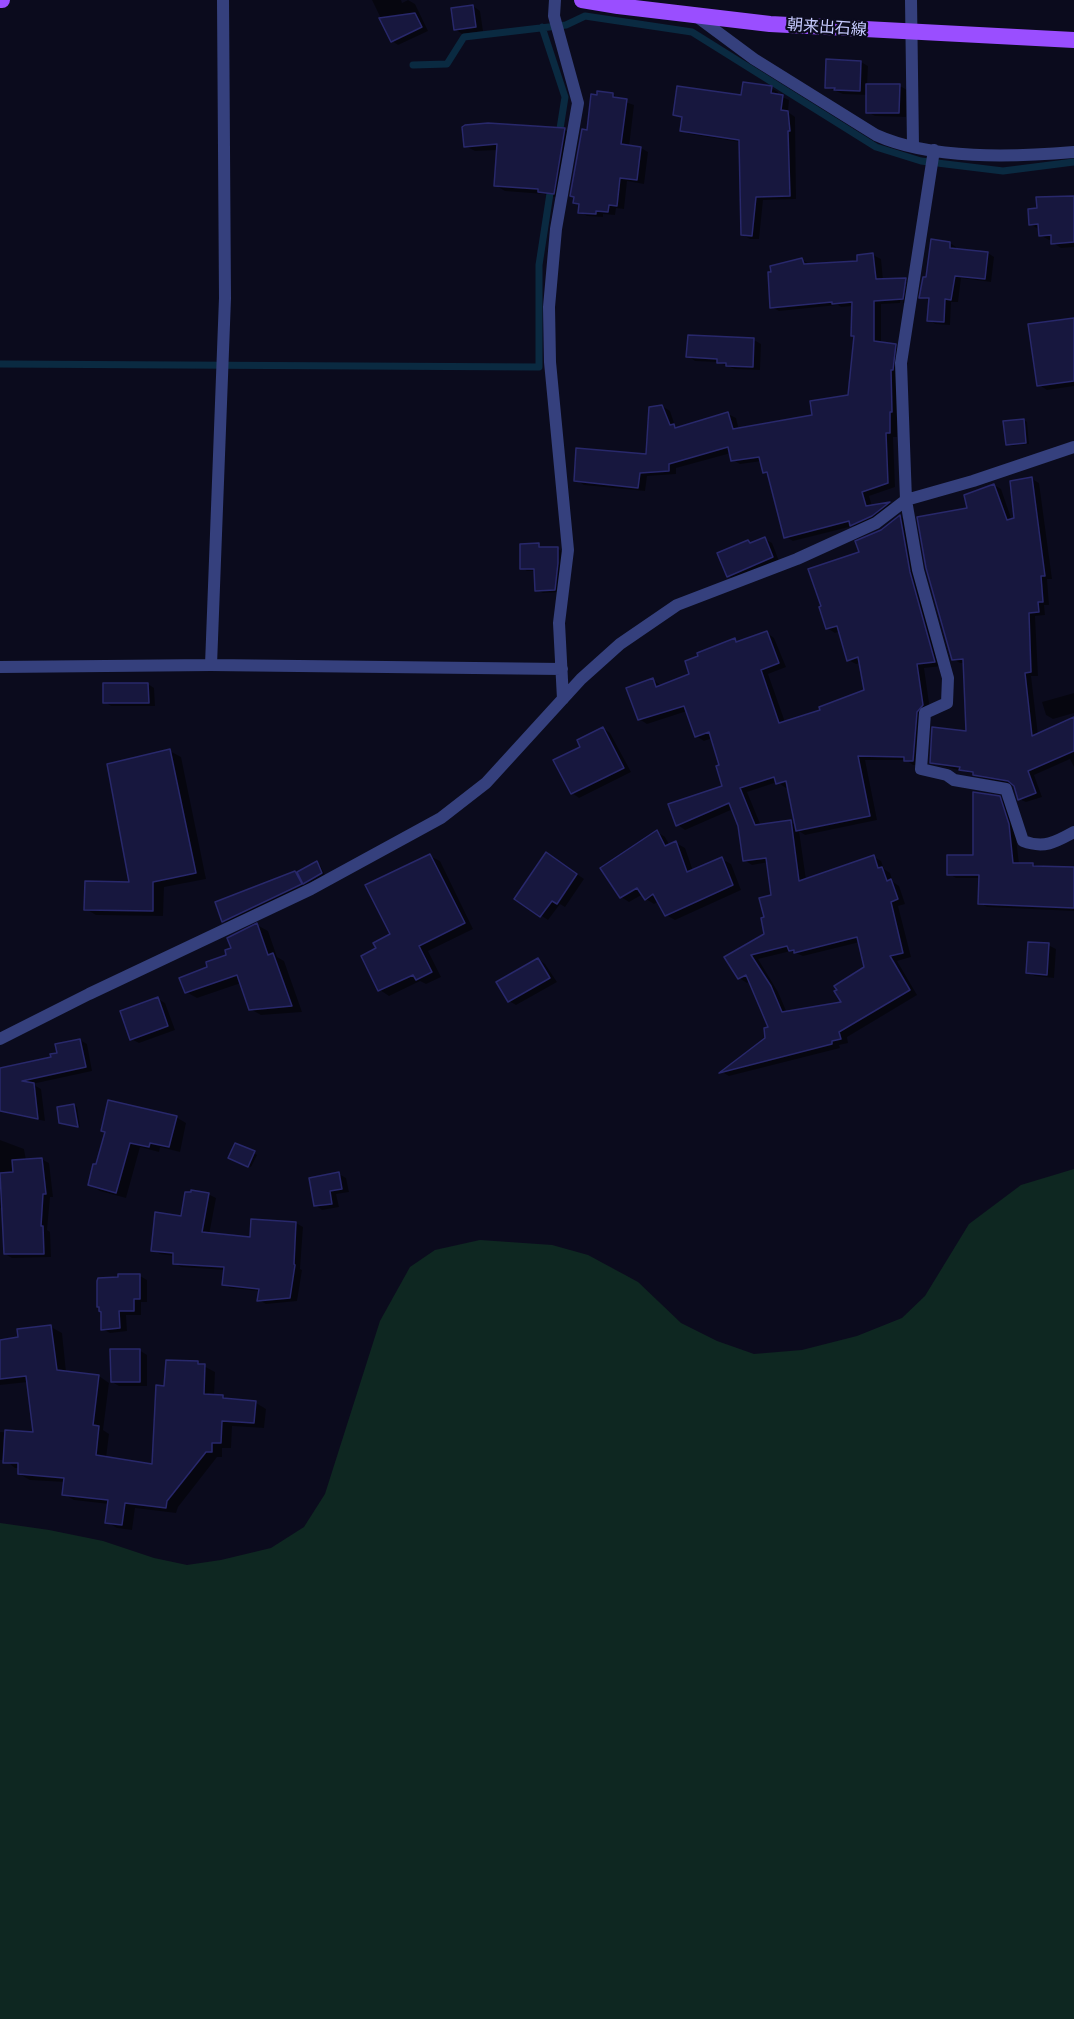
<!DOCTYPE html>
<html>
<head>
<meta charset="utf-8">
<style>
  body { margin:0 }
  canvas { display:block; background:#0b0b1d }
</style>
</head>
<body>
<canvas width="1074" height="2019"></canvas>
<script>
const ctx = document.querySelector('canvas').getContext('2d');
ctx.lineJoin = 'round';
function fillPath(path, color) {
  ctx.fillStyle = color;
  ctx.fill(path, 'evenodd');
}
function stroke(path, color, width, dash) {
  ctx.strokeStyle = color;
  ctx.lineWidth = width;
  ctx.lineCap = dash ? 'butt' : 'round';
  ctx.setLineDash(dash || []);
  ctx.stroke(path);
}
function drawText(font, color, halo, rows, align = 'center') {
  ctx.font = font + ' Commissioner,"Noto Sans JP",sans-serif';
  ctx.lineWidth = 4.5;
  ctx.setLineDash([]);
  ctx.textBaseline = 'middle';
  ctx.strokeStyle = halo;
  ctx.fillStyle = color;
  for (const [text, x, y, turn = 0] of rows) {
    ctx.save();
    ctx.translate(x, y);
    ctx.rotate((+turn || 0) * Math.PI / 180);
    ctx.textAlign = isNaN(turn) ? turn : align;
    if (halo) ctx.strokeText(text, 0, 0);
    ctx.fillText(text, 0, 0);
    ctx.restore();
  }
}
const green = new Path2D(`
  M 1074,1169 L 1074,2019 L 0,2019 L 0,1523 L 49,1530 L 103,1541 L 154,1558 L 187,1565 L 221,1560 L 271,1548 L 304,1527 L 325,1494 L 380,1321 L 410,1267 L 435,1250 L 480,1240 L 552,1245 L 588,1255 L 638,1282 L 681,1323 L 717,1341 L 754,1354 L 802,1350 L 857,1336 L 902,1318 L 925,1296 L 969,1224 L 1021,1185 Z`);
const shadow = new Path2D(`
  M 372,0 L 401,0 L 402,3 L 408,0 L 415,4 L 428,31 L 398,45 L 392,41 Z
  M 473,6 L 480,11 L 483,31 L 462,34 L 455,29 Z
  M 861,62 L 868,66 L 867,86 L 900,86 L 907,90 L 906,117 L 875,116 L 867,112 L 868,95 L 843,94 L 826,87 Z
  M 771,88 L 778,92 L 778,95 L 789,100 L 788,112 L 795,117 L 796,199 L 763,200 L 759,239 L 750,239 L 743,235 L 740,142 L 689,134 L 682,130 L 684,119 L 675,114 Z
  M 613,94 L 620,100 L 634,105 L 629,147 L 641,148 L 648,152 L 644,184 L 627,181 L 624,209 L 616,208 L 615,215 L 603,214 L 603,217 L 587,216 L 580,212 L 580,206 L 575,203 L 588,131 Z
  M 488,124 L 565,130 L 574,135 L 563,198 L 549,196 L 544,194 L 505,191 L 495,185 L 498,150 L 475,151 L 465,146 Z
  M 1074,197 L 1074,247 L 1061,248 L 1053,243 L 1053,240 L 1049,240 L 1040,235 L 1040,230 L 1030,224 Z
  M 950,243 L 956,247 L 956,250 L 988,253 L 994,257 L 991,282 L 961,278 L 958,302 L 951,302 L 950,325 L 935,324 L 929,320 L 931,301 L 921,297 L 927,278 Z
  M 873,255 L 881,259 L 883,280 L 905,279 L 913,284 L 910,303 L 903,303 L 907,282 L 904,282 L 900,303 L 881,304 L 881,344 L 895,345 L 903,349 L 900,416 L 897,416 L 897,437 L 893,437 L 895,487 L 869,496 L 872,506 L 890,503 L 896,507 L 859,529 L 853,526 L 793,541 L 786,537 L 769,475 L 764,472 L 762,461 L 740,464 L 733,460 L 731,453 L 676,468 L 676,474 L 647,476 L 645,491 L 584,485 L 576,480 L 647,456 L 662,406 L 670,411 L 675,426 L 679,428 L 728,414 L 736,418 L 739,430 L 813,416 L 850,396 L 856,337 L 853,306 L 841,307 L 838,305 L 779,311 L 771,307 L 802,260 L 810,264 L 859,263 Z
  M 1074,319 L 1074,386 L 1047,390 L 1039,385 Z
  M 689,337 L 754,340 L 761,344 L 760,370 L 735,369 L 717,362 L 695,361 L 688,356 Z
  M 1024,420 L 1027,422 L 1029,444 L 1011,446 L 1008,444 Z
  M 1032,479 L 1039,483 L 1052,579 L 1047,579 L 1049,605 L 1044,605 L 1045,615 L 1035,616 L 1038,676 L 1031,676 L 1038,735 L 1074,740 L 1074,767 L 1070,759 L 1034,775 L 1042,797 L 1026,802 L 1019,799 L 1013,784 L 982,778 L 974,774 L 939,765 L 932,761 L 968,733 L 965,663 L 960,663 L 953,659 L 969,509 L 994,485 L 1001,489 L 1012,521 L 1016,520 Z
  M 900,517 L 908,521 L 942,666 L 924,668 L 930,710 L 921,765 L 913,765 L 906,760 L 865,760 L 877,820 L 805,835 L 799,831 L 806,880 L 874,857 L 881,861 L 884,869 L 890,873 L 893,882 L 899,886 L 905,904 L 898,906 L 911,957 L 897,961 L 917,995 L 847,1037 L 848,1043 L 839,1045 L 840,1048 L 729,1076 L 722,1072 L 767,1039 L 770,1028 L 750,981 L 747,983 L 739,978 L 726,957 L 765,935 L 766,919 L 773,896 L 769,862 L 752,865 L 744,860 L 739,826 L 733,809 L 685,830 L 678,825 L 670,805 L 724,786 L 721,766 L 712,738 L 704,741 L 696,736 L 687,711 L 647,724 L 639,719 L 653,680 L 662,686 L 691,675 L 735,640 L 739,642 L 767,633 L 774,638 L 786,667 L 768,674 L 785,722 L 822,710 L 866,691 L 861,663 L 856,664 L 848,660 L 840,631 L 835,633 L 827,628 L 861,553 L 882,531 ZM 777,782 L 786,788 L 789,787 L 796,825 L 790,822 L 761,826 L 747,792 ZM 860,942 L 866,967 L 844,1003 L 787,1013 L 778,992 L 758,959 L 791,951 L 803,956 Z
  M 765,539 L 772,543 L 779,561 L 735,580 L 728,576 L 748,542 L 752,544 Z
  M 539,545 L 545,549 L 557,548 L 563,552 L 560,592 L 543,593 L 537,590 L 535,571 L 527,571 L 522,568 Z
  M 148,684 L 154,688 L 155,706 L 111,706 L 105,702 Z
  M 1074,693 L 1074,713 L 1053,719 L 1046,715 L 1042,702 Z
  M 603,728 L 610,733 L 631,772 L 579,798 L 572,793 L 582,747 Z
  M 170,751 L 181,757 L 206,879 L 164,887 L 163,916 L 96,915 L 86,909 L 131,883 Z
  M 999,798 L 1006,802 L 1015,829 L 1019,864 L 1033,864 L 1038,867 L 1074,868 L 1074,911 L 987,907 L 980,903 L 980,878 L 956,878 L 949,874 L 975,856 Z
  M 657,832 L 665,837 L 670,846 L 676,843 L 685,848 L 693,871 L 722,859 L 731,864 L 741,890 L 675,920 L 666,915 L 659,901 L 654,904 L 646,899 L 643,894 L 629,902 L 621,897 Z
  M 430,856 L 440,861 L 473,929 L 428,951 L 441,977 L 426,984 L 420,981 L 389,996 L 380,990 L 363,957 L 378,949 L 392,935 Z
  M 554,858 L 584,879 L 565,907 L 560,904 L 548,920 L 516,899 Z
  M 316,863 L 320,865 L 325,875 L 230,925 L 223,921 L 295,872 L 297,873 Z
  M 257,925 L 268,931 L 277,957 L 284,961 L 302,1012 L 261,1015 L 250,1009 L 241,983 L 197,998 L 186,992 L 209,968 L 228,956 L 232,949 Z
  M 1048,945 L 1056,949 L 1054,978 L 1035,976 L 1027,972 Z
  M 538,959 L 545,964 L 557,982 L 516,1005 L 509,1001 Z
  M 158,999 L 165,1003 L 175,1030 L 139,1043 L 131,1039 Z
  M 80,1040 L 87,1044 L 92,1071 L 32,1084 L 41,1089 L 45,1121 L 0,1112 L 0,1069 L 53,1058 Z
  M 74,1105 L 77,1107 L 80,1127 L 64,1124 Z
  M 176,1117 L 186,1123 L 180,1152 L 160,1147 L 159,1152 L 140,1147 L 126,1198 L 100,1191 L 90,1185 L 106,1133 L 102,1131 Z
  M 0,1140 L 24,1149 L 26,1160 L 41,1159 L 49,1163 L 53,1197 L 50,1197 L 47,1230 L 50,1232 L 51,1257 L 12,1258 L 5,1254 L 4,1208 L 0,1208 Z
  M 254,1153 L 257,1155 L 251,1167 L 233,1159 Z
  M 339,1174 L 346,1178 L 349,1192 L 336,1194 L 339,1207 L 322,1210 L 315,1205 Z
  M 208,1194 L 216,1198 L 209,1235 L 252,1239 L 296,1223 L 303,1227 L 300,1269 L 302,1270 L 297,1301 L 266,1304 L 259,1300 L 260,1291 L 230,1288 L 223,1284 L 225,1270 L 181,1267 L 174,1263 L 175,1256 L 160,1254 L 153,1250 L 182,1218 Z
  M 140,1276 L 147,1280 L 147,1302 L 141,1302 L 141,1315 L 126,1315 L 127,1331 L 110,1333 L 102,1329 Z
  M 51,1327 L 62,1333 L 66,1372 L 99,1376 L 109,1383 L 103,1430 L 109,1434 L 106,1458 L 153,1465 L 166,1387 L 198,1363 L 215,1372 L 214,1396 L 223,1396 L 230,1400 L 256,1403 L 266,1409 L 264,1428 L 232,1426 L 231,1448 L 222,1448 L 222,1457 L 217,1457 L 178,1507 L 176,1513 L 135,1508 L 132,1530 L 117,1528 L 107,1522 L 109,1504 L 74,1500 L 63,1494 L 65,1482 L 30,1480 L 19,1474 L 20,1468 L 15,1468 L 5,1460 L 0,1460 L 0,1432 L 34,1434 L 28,1382 L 0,1385 L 0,1341 L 20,1339 Z
  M 139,1350 L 147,1355 L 147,1386 L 119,1386 L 112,1382 Z`);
const stream = new Path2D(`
  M 542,27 L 565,97 L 559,135
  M 413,65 L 447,64 L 464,37 L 566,25 L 585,16 L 692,32 L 876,147 L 921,161 L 1003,171 L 1074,162
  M 0,364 L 539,367 L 539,265 L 551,187`);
const building = new Path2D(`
  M 473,5 L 476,27 L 454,30 L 451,8 Z
  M 415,13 L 422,27 L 391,42 L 379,18 Z
  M 826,59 L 861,61 L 860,91 L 834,90 L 835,88 L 825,88 Z
  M 743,82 L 772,86 L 771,93 L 783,95 L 781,110 L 788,111 L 790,131 L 788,131 L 790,196 L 756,197 L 752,236 L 741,235 L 739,140 L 680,131 L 682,117 L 673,115 L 677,86 L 741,95 Z
  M 866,84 L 900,84 L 899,113 L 866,113 Z
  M 597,91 L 613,93 L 613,97 L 627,99 L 621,144 L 641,147 L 637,180 L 620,178 L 617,206 L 609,205 L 608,212 L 596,211 L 596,214 L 578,213 L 579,204 L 573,203 L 574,197 L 570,196 L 582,129 L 587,130 L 591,94 L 597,95 Z
  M 488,123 L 565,128 L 554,194 L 538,192 L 538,189 L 494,186 L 497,144 L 464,147 L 462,127 L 465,125 Z
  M 1074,196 L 1074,242 L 1051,244 L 1051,235 L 1039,236 L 1038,224 L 1029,225 L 1028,209 L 1037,208 L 1036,197 Z
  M 931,239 L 950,242 L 950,248 L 988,252 L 985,279 L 955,276 L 951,300 L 945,299 L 944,322 L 927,321 L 929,298 L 919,298 L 923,277 L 926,277 Z
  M 873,253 L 876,279 L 906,278 L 903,299 L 874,301 L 874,341 L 896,344 L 893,370 L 891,370 L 892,412 L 890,412 L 890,433 L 886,433 L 888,483 L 862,492 L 866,506 L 890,502 L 872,516 L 850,526 L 849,521 L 784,538 L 767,472 L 763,473 L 759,457 L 731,461 L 728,447 L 669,464 L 669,471 L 640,473 L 638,488 L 574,481 L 576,448 L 646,454 L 649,407 L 662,405 L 670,425 L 674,424 L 675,428 L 728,412 L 733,429 L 812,415 L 810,401 L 848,395 L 854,336 L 851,336 L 852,302 L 832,304 L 832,302 L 770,308 L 768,272 L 771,272 L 770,266 L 802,258 L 804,264 L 857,261 L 857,255 Z
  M 1074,318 L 1074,381 L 1037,386 L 1028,324 Z
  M 688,335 L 754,338 L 753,367 L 726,366 L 726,363 L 717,363 L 717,359 L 686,357 Z
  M 1024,419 L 1026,443 L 1006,445 L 1003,421 Z
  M 1032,477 L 1045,576 L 1041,576 L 1043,602 L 1038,602 L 1039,612 L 1029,613 L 1031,672 L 1025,673 L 1032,736 L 1074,717 L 1074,751 L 1028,771 L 1036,793 L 1018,800 L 1014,786 L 1008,781 L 973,775 L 973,772 L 959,770 L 960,767 L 930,763 L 932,727 L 966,731 L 963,659 L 952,660 L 926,568 L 917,517 L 967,508 L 964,495 L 994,484 L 1007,520 L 1014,518 L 1010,481 Z
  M 900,515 L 910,572 L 935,662 L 917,664 L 923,705 L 917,712 L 913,761 L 904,761 L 904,757 L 858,756 L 870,816 L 796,831 L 786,781 L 776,784 L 774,777 L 740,788 L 755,825 L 791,820 L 799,881 L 874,855 L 878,868 L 882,867 L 887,881 L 891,879 L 898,899 L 891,902 L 903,953 L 890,956 L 910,990 L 839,1032 L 841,1039 L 832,1041 L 832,1044 L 719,1073 L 765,1038 L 764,1028 L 768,1027 L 746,975 L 738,979 L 724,957 L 764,934 L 761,918 L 764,917 L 759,898 L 771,895 L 766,858 L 743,861 L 738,826 L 729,803 L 676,826 L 668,804 L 722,786 L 716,766 L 719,765 L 709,732 L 695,737 L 684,706 L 638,720 L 626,688 L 653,678 L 656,687 L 689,674 L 685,661 L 698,656 L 697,653 L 735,638 L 736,642 L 767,631 L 779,663 L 761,670 L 779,723 L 820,710 L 819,707 L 864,690 L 858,657 L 847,661 L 837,626 L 826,629 L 819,607 L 821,606 L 808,569 L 859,552 L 855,541 L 881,530 ZM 857,937 L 864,967 L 834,986 L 837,990 L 834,991 L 841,1002 L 782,1012 L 771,986 L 751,955 L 787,946 L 789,951 L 794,950 L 794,953 Z
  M 765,537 L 773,557 L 727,577 L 717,553 L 748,540 L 750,543 Z
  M 539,543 L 539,547 L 558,547 L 558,563 L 555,590 L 535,591 L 534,569 L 520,569 L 520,544 Z
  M 103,683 L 148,683 L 149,703 L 103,703 Z
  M 603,727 L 624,768 L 571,794 L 553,760 L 580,747 L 577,740 Z
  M 170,749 L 196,873 L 153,882 L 153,911 L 84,910 L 85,881 L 129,882 L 107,764 Z
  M 973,792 L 1000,796 L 1009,824 L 1013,863 L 1033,863 L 1033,866 L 1074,867 L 1074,908 L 978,904 L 979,875 L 947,875 L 947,855 L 973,855 Z
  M 657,830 L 665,846 L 676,841 L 687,872 L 722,857 L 733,885 L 665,916 L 653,894 L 645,900 L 637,888 L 620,898 L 600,868 Z
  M 546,852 L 577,874 L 557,904 L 552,901 L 540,917 L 514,899 Z
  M 430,854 L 465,923 L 419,946 L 432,972 L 416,980 L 413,975 L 378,991 L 361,956 L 376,948 L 373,943 L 390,934 L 365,885 Z
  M 317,861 L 322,873 L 303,884 L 297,872 Z
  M 295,871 L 302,884 L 222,922 L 215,902 Z
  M 257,923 L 268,955 L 273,953 L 292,1006 L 249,1010 L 237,975 L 185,993 L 179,978 L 207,967 L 206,962 L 226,955 L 225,950 L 231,948 L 227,938 Z
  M 1028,942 L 1049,943 L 1047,975 L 1026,973 Z
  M 538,958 L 550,978 L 508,1002 L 496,982 Z
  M 158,997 L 168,1026 L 130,1040 L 120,1011 Z
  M 80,1039 L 86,1067 L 22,1081 L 34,1083 L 38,1119 L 0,1111 L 0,1068 L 51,1057 L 50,1054 L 57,1053 L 55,1044 Z
  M 108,1100 L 177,1116 L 169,1147 L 150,1143 L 149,1147 L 130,1143 L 116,1193 L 88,1185 L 93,1164 L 96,1164 L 105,1132 L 101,1131 Z
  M 74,1104 L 78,1127 L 59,1123 L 57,1107 Z
  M 235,1143 L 255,1151 L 248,1167 L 228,1158 Z
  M 42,1158 L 46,1194 L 43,1194 L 41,1226 L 43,1226 L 44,1254 L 4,1254 L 0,1173 L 13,1172 L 12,1160 Z
  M 339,1172 L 342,1189 L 330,1191 L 332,1204 L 314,1206 L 309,1178 Z
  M 191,1190 L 209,1193 L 202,1232 L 250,1237 L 251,1219 L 296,1222 L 294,1264 L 295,1265 L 290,1298 L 257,1301 L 259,1289 L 222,1285 L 224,1267 L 173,1264 L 173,1253 L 151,1251 L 155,1212 L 181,1216 L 185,1192 L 191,1192 Z
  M 118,1274 L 140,1274 L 140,1299 L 134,1299 L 134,1311 L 119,1311 L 120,1328 L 101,1330 L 101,1312 L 99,1311 L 99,1307 L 97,1307 L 97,1281 L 98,1278 L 118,1277 Z
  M 51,1325 L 57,1370 L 99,1375 L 93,1425 L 99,1426 L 96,1455 L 152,1464 L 156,1385 L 164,1386 L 166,1360 L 198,1361 L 198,1364 L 205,1364 L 204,1394 L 223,1395 L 223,1398 L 256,1401 L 254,1423 L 222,1421 L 221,1443 L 212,1443 L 212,1452 L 206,1452 L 167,1501 L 166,1508 L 125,1503 L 122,1525 L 105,1523 L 108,1500 L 62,1495 L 64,1478 L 18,1474 L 18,1463 L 3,1463 L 5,1430 L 33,1432 L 26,1376 L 0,1379 L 0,1340 L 18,1337 L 17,1329 Z
  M 110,1349 L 140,1349 L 140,1382 L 111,1382 Z`);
const minor = new Path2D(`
  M 555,0 L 554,16 L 578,103 L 556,229 L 549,307 L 550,362 L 568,550 L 559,623 L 563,699
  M 911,0 L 913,146
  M 696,16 L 754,59 L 876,135 C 931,160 1014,157 1074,152
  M 934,150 L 901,363 L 906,500 L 918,570 L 948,678 L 947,703 L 925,713 L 921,769 L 947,775 L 954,780 L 1006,789 L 1023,841 C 1044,849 1056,842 1074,832
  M 211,665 L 225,298 L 223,0
  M 0,667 L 211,665 L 562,669
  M 0,1039 L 89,994 L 311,889 L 441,818 L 486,783 L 581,679 L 620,644 L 677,605 L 797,559 L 876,523 L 906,500 L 973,481 L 1074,447`);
const primary = new Path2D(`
  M 0,0 L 2,0
  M 582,0 L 618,6 L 770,24 L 1074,40`);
const streetNames = [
  ["朝来出石線",827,27,4]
];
fillPath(green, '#0e2721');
fillPath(shadow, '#0007');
stroke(stream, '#0a2a41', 7);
fillPath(building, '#17173e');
stroke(building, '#28286b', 1.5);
stroke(minor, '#35407d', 12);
stroke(primary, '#9a4eff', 16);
drawText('16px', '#c7cbff', '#0b0b1d', streetNames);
</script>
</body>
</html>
